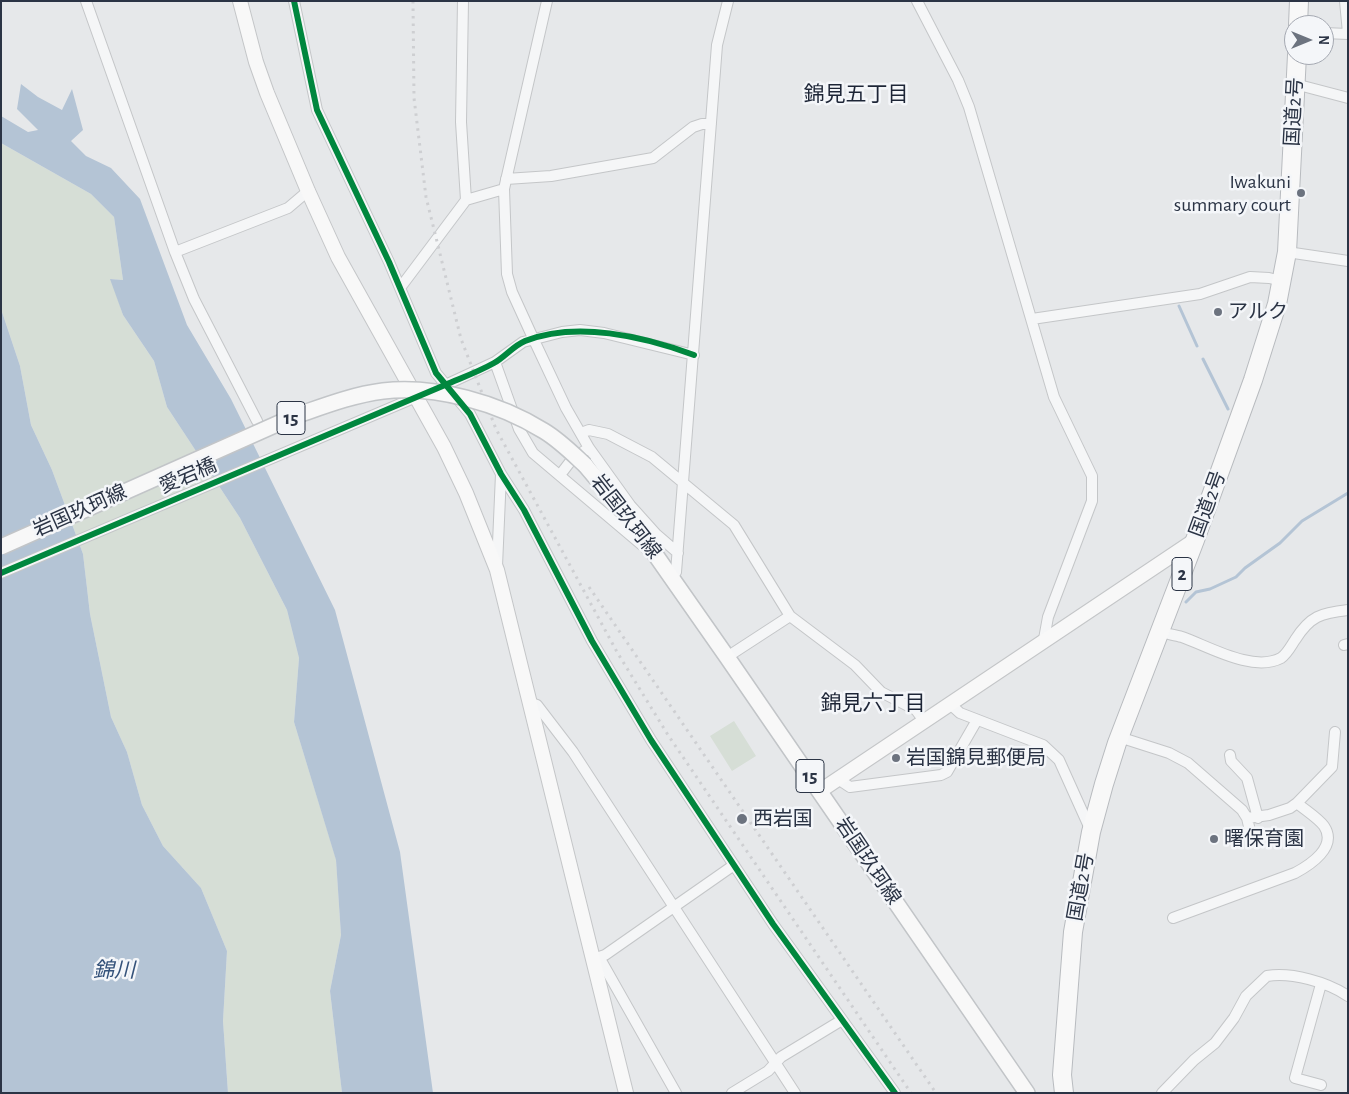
<!DOCTYPE html>
<html>
<head>
<meta charset="utf-8">
<style>
  body { margin:0 }
  #map { position:relative; width:1349px; height:1094px; overflow:hidden; background:#e6e8ea; font-family:"Alegreya Sans",sans-serif }
  canvas { display:block }
  .frame { position:absolute; inset:0; border:2px solid #2b3445; pointer-events:none }
  .north { position:absolute; left:1284px; top:15px; width:50px; height:50px; box-sizing:border-box; background:#f4f6f9; border:1px solid #a4a8b1; border-radius:50%; rotate:90deg; font-size:14px; font-weight:700; line-height:20px; text-align:center; color:#2b3445 }
  .north::after { content:''; display:block; margin:auto; width:18px; height:22px; background:#6c737f; clip-path:polygon(50% 0,100% 100%,50% 72%,0 100%) }
</style>
</head>
<body>
<div id="map">
<canvas width="1349" height="1094"></canvas>
<div class="frame"></div>
<div class="north">N</div>
</div>
<script>
const ctx = document.querySelector('canvas').getContext('2d');
ctx.lineJoin = 'round';
function fillPath(path, color) {
  ctx.fillStyle = color;
  ctx.fill(path, 'evenodd');
}
function stroke(path, color, width, dash) {
  ctx.strokeStyle = color;
  ctx.lineWidth = width;
  ctx.lineCap = dash ? 'butt' : 'round';
  ctx.setLineDash(dash || []);
  ctx.stroke(path);
}
function drawText(font, color, halo, rows, align = 'center') {
  ctx.font = font + ' "Alegreya Sans","Noto Sans JP",sans-serif';
  ctx.lineWidth = 5;
  ctx.setLineDash([]);
  ctx.textBaseline = 'middle';
  ctx.strokeStyle = halo;
  ctx.fillStyle = color;
  for (const [text, x, y, turn = 0] of rows) {
    ctx.save();
    ctx.translate(x, y);
    ctx.rotate((+turn || 0) * Math.PI / 180);
    ctx.textAlign = isNaN(turn) ? turn : align;
    if (halo) ctx.strokeText(text, 0, 0);
    ctx.fillText(text, 0, 0);
    ctx.restore();
  }
}
const green = new Path2D(`
  M 1,143 L 91,194 L 114,217 L 123,280 L 111,279 L 123,315 L 154,361 L 167,407 L 240,518 L 287,610 L 299,658 L 294,722 L 336,859 L 341,935 L 330,991 L 342,1093 L 228,1093 L 223,1021 L 227,951 L 201,888 L 163,846 L 142,805 L 127,752 L 111,717 L 90,614 L 83,554 L 52,470 L 31,425 L 20,366 L 1,309 Z
  M 734,721 L 756,756 L 732,771 L 710,736 Z`);
const water = new Path2D(`
  M 21,84 L 38,97 L 62,110 L 72,89 L 83,130 L 71,141 L 86,156 L 111,168 L 140,199 L 187,325 L 231,399 L 335,610 L 400,852 L 433,1093 L 342,1093 L 330,991 L 341,935 L 336,860 L 294,722 L 299,658 L 287,610 L 240,518 L 167,407 L 154,361 L 123,315 L 110,279 L 123,280 L 114,217 L 91,194 L 1,143 L 1,116 L 28,132 L 38,130 L 17,109 Z
  M 1,309 L 20,366 L 31,425 L 52,470 L 83,554 L 90,614 L 111,717 L 127,752 L 142,805 L 163,846 L 201,888 L 227,951 L 223,1021 L 228,1093 L 1,1093 Z`);
const stream = new Path2D(`
  M 1179,306 L 1197,346
  M 1203,359 L 1228,409
  M 1186,602 L 1196,592 L 1210,589 L 1236,577 L 1245,568 L 1280,543 L 1302,521 L 1348,493`);
const street = new Path2D(`
  M 86,1 L 175,252 L 194,299 L 257,421
  M 294,1 L 317,110 L 389,262 L 436,373 L 470,414 L 501,474 L 524,510 L 592,641 L 651,740 L 773,924 L 895,1093
  M 463,1 L 461,122 L 466,200
  M 547,1 L 504,189 L 507,274 L 512,292 L 533,338 L 566,408 L 589,448 L 630,505 L 656,534 L 678,553
  M 917,1 L 958,80 L 969,107 L 1054,397 L 1092,476 L 1092,501 L 1048,617 L 1044,639
  M 1345,1 L 1348,33
  M 1324,33 L 1348,34
  M 1295,84 L 1348,98
  M 506,179 L 551,176 L 653,158 L 693,127 L 702,124 L 711,124
  M 175,252 L 288,208 L 308,191
  M 1287,252 L 1348,261
  M 400,288 L 466,200 L 504,189
  M 1032,319 L 1200,294 L 1250,277 L 1269,278 L 1282,281
  M 495,362 L 519,429 L 533,453 L 649,551
  M 439,388 L 495,362 L 523,342 L 562,332 L 580,330 L 604,333 L 694,355
  M 581,433 L 589,430 L 608,434 L 652,457 L 734,525 L 790,616 L 855,665 L 881,692 L 916,710 L 924,721
  M 560,475 L 573,458 L 589,448
  M 497,566 L 501,474
  M 1,573 L 421,395
  M 672,578 L 676,572 L 717,45 L 728,1
  M 1160,632 C 1167,634 1175,635 1182,637 C 1208,646 1253,673 1281,658 C 1287,654 1291,646 1295,640 C 1310,616 1321,613 1348,610
  M 1344,645 L 1348,644
  M 727,657 L 790,616
  M 531,703 L 537,705 L 573,752 L 795,1093
  M 949,703 L 960,713 L 1043,745 L 1059,760 L 1091,831
  M 1119,737 L 1169,753 L 1188,763 L 1242,810 L 1247,818 L 1251,835
  M 1230,755 L 1231,761 L 1247,778 L 1258,818
  M 838,779 L 850,787 L 941,775 L 947,772 L 977,720
  M 1247,818 L 1269,815 L 1290,808 L 1297,803 L 1332,767 L 1335,732
  M 1173,918 L 1295,873 C 1310,865 1338,847 1324,826 C 1318,818 1305,810 1297,803
  M 599,957 L 676,1093
  M 593,959 L 605,955 L 734,865
  M 1321,1085 L 1295,1078 L 1321,984
  M 732,1093 L 768,1071 L 781,1057 L 842,1020
  M 1162,1093 L 1194,1060 L 1215,1043 L 1234,1018 L 1246,996 L 1267,976 C 1292,972 1327,982 1348,996`);
const secondary = new Path2D(`
  M 240,1 L 256,62 L 267,93 L 308,191 L 338,257 L 444,447 L 466,493 L 497,570 L 626,1093
  M 820,791 L 1195,540`);
const primary = new Path2D(`
  M 585,465 L 629,517 L 727,657 L 1027,1093`);
const highway = new Path2D(`
  M 1298,25 L 1299,1
  M 1064,1093 L 1062,1075 L 1073,932 L 1091,832 L 1104,784 L 1117,743 L 1195,540 L 1253,380 L 1277,304 L 1287,252 L 1297,55`);
const rail = new Path2D(`
  M 413,1 L 414,98 L 426,197 L 461,339 L 496,429 L 617,652 L 668,735 L 911,1093
  M 589,587 L 936,1093`);
const primaryBridge = new Path2D(`
  M 1,547 L 295,416 C 324,406 352,395 383,391 C 436,385 499,403 544,431 C 559,440 572,453 585,465`);
const cycleway = new Path2D(`
  M 294,1 L 317,110 L 389,262 L 436,373 L 470,414 L 501,474 L 524,510 L 592,641 L 651,740 L 773,924 L 895,1093
  M 1,573 L 445,385 C 461,378 478,372 494,363 C 505,357 513,346 525,341 C 576,321 643,336 694,355`);
const markers = [
  [1301,193,5,"#6c737f"],
  [1218,312,5,"#6c737f"],
  [896,758,5,"#6c737f"],
  [742,819,6,"#6c737f"],
  [1214,839,5,"#6c737f"]
];
const shields = [
  [291,418,28],
  [1182,574,20],
  [810,776,28]
];
const shieldNames = [
  ["15",291,418],
  ["2",1182,574],
  ["15",810,776]
];
const streetNames = [
  ["国道2号",1294,112,-87],
  ["愛宕橋",188,476,-23],
  ["国道2号",1208,504,-70],
  ["岩国玖珂線",80,511,-24],
  ["岩国玖珂線",626,517,52],
  ["岩国玖珂線",868,861,56],
  ["国道2号",1081,887,-80]
];
const poiNames = [
  ["Iwakuni",1291,182,"right"],
  ["summary court",1291,205,"right"],
  ["アルク",1228,312],
  ["岩国錦見郵便局",906,758],
  ["西岩国",753,819],
  ["曙保育園",1224,839]
];
const neighbourhoodNames = [
  ["錦見五丁目",856,95],
  ["錦見六丁目",873,704]
];
const waterNames = [
  ["錦川",114,971]
];
fillPath(green, '#d6ded6');
fillPath(water, '#b4c4d5');
stroke(stream, '#b4c4d5', 3);
stroke(street, '#c4c6c8', 12);
stroke(secondary, '#c4c6c8', 16);
stroke(primary, '#c2c5c8', 18);
stroke(highway, '#b8bbbf', 20);
stroke(street, '#f5f6f7', 10);
stroke(secondary, '#f8f8f8', 14);
stroke(primary, '#f8f8f8', 15);
stroke(highway, '#f8f8f8', 18);
stroke(rail, '#cecfd2', 3, [2.5, 5]);
stroke(primaryBridge, '#c2c5c8', 18, []);
stroke(primaryBridge, '#f8f8f8', 15);
stroke(cycleway, '#00873e', 6);
for (const [x, y, r, color] of markers) {
  const dot = new Path2D();
  dot.arc(x, y, r, 0, 2 * Math.PI);
  ctx.fillStyle = color;
  ctx.fill(dot);
  stroke(dot, '#f4f6f9', 2);
}
for (const [x, y, w] of shields) {
  const box = new Path2D();
  box.roundRect(x - w / 2, y - 16.5, w, 33, 4);
  ctx.fillStyle = '#f4f6f9';
  ctx.fill(box);
  stroke(box, '#2b3445', 1);
}
drawText('bold 19px', '#2b3445', null, shieldNames);
drawText('20px', '#2b3445', '#f4f6f9', streetNames);
drawText('20px', '#2b3445', '#f4f6f9', poiNames, 'left');
drawText('21px', '#1d2536', '#f4f6f9', neighbourhoodNames);
drawText('italic 21px', '#34527a', '#f4f6f9', waterNames);
</script>
</body>
</html>
